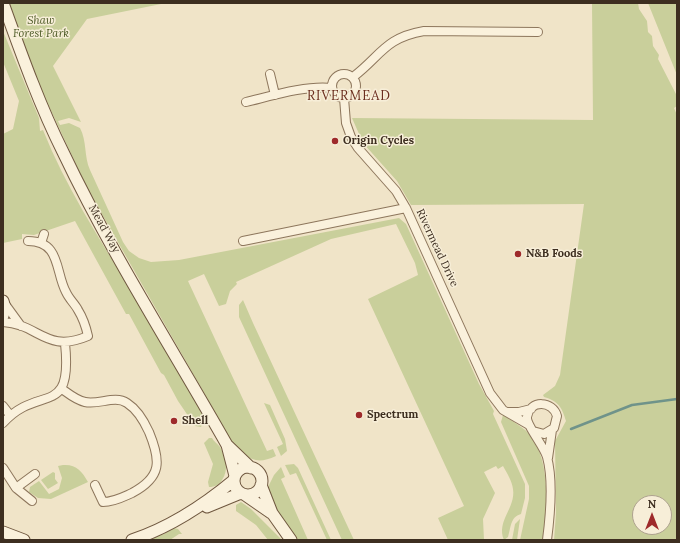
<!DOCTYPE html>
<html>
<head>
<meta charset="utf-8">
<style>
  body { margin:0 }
  #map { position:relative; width:680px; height:543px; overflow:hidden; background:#f0e4c8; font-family:Lora,serif }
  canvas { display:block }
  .frame { position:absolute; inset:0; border:4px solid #3d2e20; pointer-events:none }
  .north { position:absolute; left:632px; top:495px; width:40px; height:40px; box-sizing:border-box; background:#f7eed8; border:1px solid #ada18e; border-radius:50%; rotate:0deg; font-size:11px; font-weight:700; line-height:16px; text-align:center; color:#3d2e20 }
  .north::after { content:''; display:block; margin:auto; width:14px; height:18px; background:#9e2a2b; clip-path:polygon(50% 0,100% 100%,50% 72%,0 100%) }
</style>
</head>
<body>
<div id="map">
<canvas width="680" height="543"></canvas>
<div class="frame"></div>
<div class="north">N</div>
</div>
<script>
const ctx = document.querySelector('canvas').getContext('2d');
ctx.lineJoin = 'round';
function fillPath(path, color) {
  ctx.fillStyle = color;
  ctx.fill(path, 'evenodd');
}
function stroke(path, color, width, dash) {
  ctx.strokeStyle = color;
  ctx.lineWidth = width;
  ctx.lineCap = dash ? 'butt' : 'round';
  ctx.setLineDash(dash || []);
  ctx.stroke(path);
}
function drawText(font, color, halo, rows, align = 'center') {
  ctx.font = font + ' Lora,serif';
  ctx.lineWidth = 3;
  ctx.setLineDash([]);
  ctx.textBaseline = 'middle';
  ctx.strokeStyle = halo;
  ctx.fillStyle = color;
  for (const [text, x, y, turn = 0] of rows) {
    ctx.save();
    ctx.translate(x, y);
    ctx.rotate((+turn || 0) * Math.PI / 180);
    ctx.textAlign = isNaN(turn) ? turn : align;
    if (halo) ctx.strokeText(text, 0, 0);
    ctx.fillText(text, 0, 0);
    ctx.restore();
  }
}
const green = new Path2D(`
  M 9,3 L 166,3 L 87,19 L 53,66 L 81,122 L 69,118 L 58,121 L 60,125 L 69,123 L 80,128 C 87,141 84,157 90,170 L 123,242 L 129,251 L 139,258 L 151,262 L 179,260 L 399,218 L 406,224 L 479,384 L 494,411 L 493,414 L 525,484 L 525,498 L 521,514 C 510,517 511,528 508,537 L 504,540 C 496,521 516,508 513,489 C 512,481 507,473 503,466 L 498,469 L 496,466 L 484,472 L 495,493 L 483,519 L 484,540 L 448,540 L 438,518 L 464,506 L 368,299 L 418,275 L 415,263 L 396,224 L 331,239 L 236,282 L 237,284 L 230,291 L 226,304 L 219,306 L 204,274 L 188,281 L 267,451 L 273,449 L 276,456 C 255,466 246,458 232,442 L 87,188 L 39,85 Z
  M 592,3 L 638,3 L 639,9 L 647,21 L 648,32 L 652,36 L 653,46 L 659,55 L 658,59 L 677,96 L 677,106 L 674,108 L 677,115 L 677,540 L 554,540 L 556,513 L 555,441 L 566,421 C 562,407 558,401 544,397 L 543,395 L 555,386 L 560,375 L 584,204 L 411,205 L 397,181 L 363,143 L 352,118 L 593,120 ZM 640,503 L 664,503 L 664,527 L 640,527 Z
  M 648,3 L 677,3 L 677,75 Z
  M 3,31 L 39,118 L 40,131 L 43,130 C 65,185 97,235 128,285 C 154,329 180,373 206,416 L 201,427 L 195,426 L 178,401 L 164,375 L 161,373 L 129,314 L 126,314 L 75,221 L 34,235 L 22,234 L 22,239 L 3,243 L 3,134 L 13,129 L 19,101 L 3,62 Z
  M 243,300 L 253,323 L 354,540 L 342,540 L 239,317 L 239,305 Z
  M 264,403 L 270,405 L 285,439 L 287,451 L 281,456 L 277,447 L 283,444 Z
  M 503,415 C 512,421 525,428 532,437 C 550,463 548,511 543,540 L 520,540 L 529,499 L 529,486 L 501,422 Z
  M 209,438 L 212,438 C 214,442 217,443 220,447 C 226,456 229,471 222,480 C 219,485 215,487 209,487 L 208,482 L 213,464 L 204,443 Z
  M 294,464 L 298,468 L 331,540 L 327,540 L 296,473 L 290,475 L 285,465 Z
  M 63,465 C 76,464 82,471 88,482 L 51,499 L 38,498 L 29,492 L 30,487 L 39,481 L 49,494 L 59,489 L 62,478 L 58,466 Z
  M 281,467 L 285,477 L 281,479 L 308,540 L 298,540 L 273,506 L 268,487 L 274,475 Z
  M 53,472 L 55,473 L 55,479 L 58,483 L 48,489 L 41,480 Z
  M 241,502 L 251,509 L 282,540 L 268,540 L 256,525 L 236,511 L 236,505 Z
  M 520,519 L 517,540 L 512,540 L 515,524 Z
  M 174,528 L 178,529 L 182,534 L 179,534 L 170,540 L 145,540 L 164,534 Z`);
const stream = new Path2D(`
  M 571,429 L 632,405 L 677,399`);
const street = new Path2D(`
  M332 86a12 12 0 1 1 24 0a12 12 0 1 1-24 0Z
  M 270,74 L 275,95
  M 353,77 C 381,56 384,38 424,31 L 538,32
  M 344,98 L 346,123 L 351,137 L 358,148 L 396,191 L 406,208 L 490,393 L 503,410 L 529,425
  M 246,102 C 271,96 306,85 332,88
  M 243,241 L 406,208
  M 41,243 L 44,234
  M 5,304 L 21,326
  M 3,322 C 39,324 46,354 88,336 C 86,327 83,318 78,310 C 75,304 69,299 66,292 C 55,272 61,241 28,241
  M 62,389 C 69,394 76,400 85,402 C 99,405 115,395 127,403 C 138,410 144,421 149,432 C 161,461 162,477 132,493 C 123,497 114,502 103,502 L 95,485
  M 3,406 L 10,415
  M 507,412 L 519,412 L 531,409
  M 3,423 C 39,383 73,420 65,343
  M 533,431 L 544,434 L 554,428 L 557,416 C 553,401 530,399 527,417 C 526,425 544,446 547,457 C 553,479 550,517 547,540
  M 548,458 L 552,430
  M 3,468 L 16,488 L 35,474
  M 16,488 L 32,501`);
const secondary = new Path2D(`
  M 3,3 C 21,53 39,104 63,152 C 111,253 172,348 227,445 L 251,468
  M 3,301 L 5,308 L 3,316
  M 227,445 L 235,476
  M234 481a14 14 0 1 1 28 0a14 14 0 1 1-28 0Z
  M 261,485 L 272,513 L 291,540
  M 245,495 L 271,513
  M 207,507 L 241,493
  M 3,532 L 24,540
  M 132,540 C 168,528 204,505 234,480`);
const markers = [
  [335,141,4,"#9e2a2b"],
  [518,254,4,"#9e2a2b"],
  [359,415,4,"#9e2a2b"],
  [174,421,4,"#9e2a2b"]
];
const parkNames = [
  ["Shaw",41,21],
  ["Forest Park",41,34]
];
const poiNames = [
  ["Origin Cycles",343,141],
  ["N&B Foods",526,254],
  ["Spectrum",367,415],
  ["Shell",182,421]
];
const streetNames = [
  ["Mead Way",104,229,61],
  ["Rivermead Drive",437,248,65]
];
const quarterNames = [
  ["RIVERMEAD",349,96]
];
fillPath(green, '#c9cf9b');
stroke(stream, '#6f938a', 2.5);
stroke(street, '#8d765c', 10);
stroke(secondary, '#6f573f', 13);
stroke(street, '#faf1dc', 8);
stroke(secondary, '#faf1dc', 11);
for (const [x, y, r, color] of markers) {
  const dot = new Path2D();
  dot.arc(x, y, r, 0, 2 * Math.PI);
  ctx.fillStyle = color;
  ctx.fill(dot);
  stroke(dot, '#f7eed8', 1.5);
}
drawText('italic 11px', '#4d5a26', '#f7eed8', parkNames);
drawText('bold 11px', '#3d2e20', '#f7eed8', poiNames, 'left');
drawText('11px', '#3d2e20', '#f7eed8', streetNames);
ctx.letterSpacing = '1px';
drawText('13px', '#6b2e1e', '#f7eed8', quarterNames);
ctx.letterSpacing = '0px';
</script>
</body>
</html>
